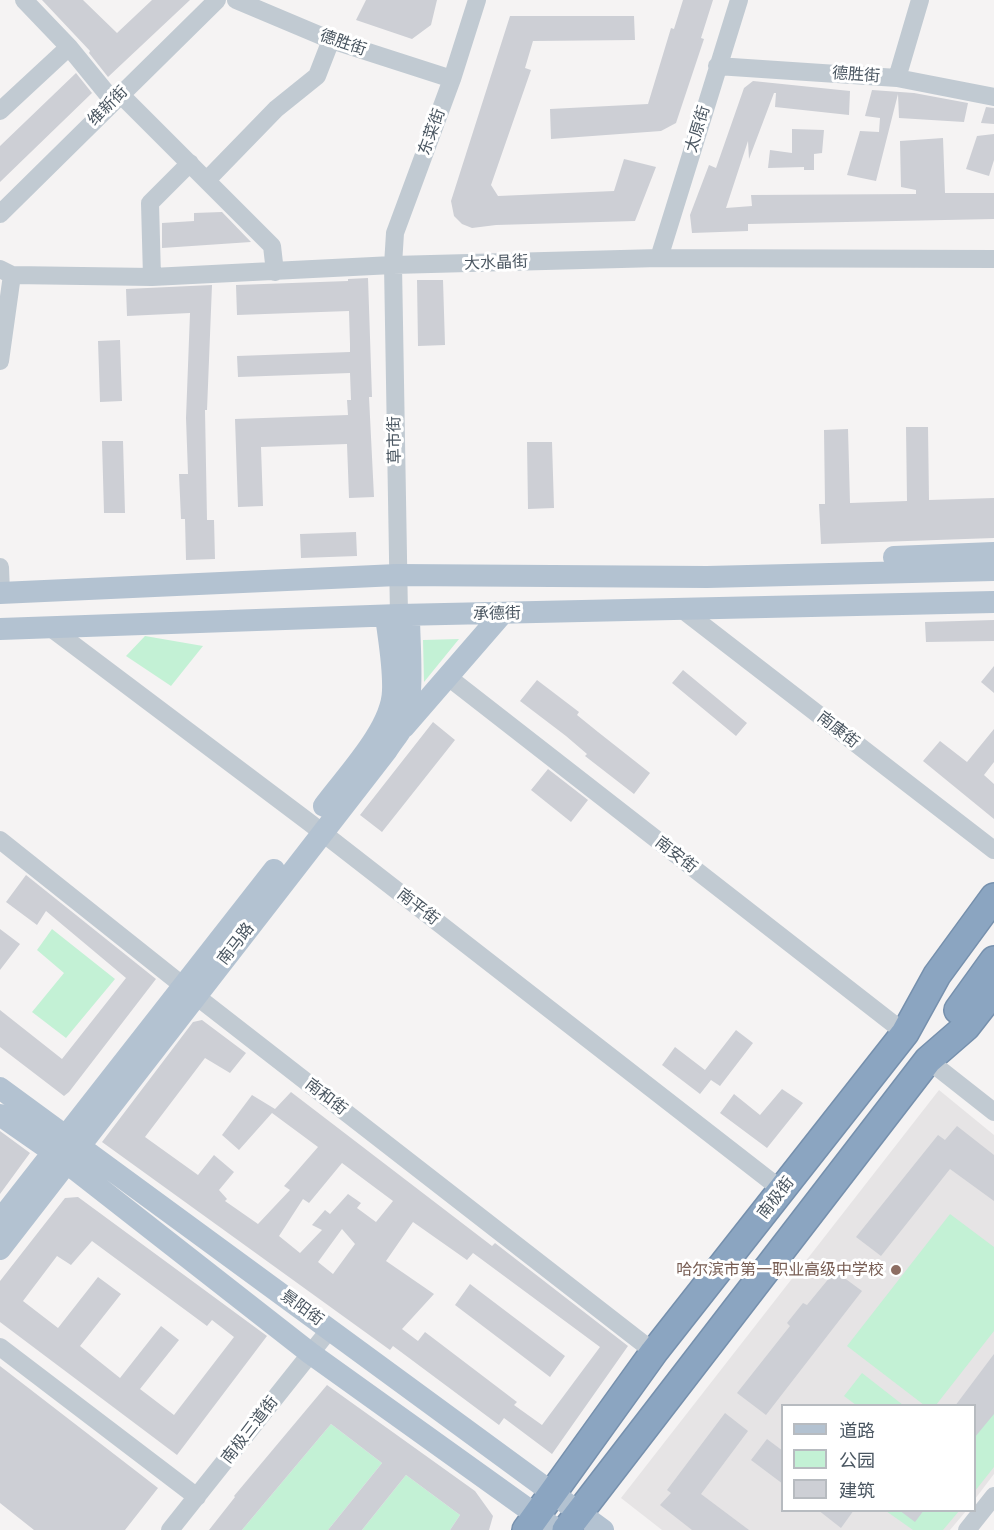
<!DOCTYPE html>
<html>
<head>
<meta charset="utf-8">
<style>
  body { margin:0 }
  #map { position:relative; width:994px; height:1530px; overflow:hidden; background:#f5f3f3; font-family:Figtree,"Noto Sans SC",sans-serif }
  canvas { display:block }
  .legend { position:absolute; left:781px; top:1404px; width:195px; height:108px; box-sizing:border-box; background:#fff; border:2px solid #b7bbc0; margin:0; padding:8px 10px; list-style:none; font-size:18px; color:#4a5661 }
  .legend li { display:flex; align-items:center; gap:12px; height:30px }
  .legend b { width:30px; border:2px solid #b7bbc0 }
</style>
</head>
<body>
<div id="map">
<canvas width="994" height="1530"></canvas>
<ul class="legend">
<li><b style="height:8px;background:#b3c2d1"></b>道路</li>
<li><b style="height:16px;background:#c3f1d5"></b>公园</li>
<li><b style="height:16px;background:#cdcfd5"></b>建筑</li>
</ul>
</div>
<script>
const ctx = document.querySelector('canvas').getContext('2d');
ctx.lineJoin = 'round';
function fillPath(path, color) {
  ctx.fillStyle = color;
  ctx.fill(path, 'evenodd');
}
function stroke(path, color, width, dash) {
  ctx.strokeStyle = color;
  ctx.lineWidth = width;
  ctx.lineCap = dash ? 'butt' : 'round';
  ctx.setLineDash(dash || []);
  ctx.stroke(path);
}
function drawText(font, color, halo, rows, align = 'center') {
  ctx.font = font + ' Figtree,"Noto Sans SC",sans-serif';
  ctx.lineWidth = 6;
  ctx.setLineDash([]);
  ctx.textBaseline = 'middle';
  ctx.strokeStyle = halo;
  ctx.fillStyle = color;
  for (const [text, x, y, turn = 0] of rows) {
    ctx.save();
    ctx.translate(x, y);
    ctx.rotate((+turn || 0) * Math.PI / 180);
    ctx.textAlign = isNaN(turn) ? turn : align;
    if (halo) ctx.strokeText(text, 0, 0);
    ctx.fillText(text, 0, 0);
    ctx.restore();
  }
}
const education = new Path2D(`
  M 939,1090 L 994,1135 L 994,1474 L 975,1499 L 974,1406 L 782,1406 L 782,1510 L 966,1511 L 950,1530 L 662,1530 L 621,1498 Z`);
const green = new Path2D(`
  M 145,636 L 203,646 L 171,686 L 126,656 Z
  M 459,639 L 424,682 L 423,640 Z
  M 52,929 L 115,979 L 66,1038 L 32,1012 L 64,973 L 37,950 Z
  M 950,1214 L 994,1247 L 994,1331 L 936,1405 L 924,1405 L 847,1346 Z
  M 862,1373 L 903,1405 L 856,1405 L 844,1396 Z
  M 994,1390 L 994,1467 L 975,1491 L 974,1406 Z
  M 331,1424 L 382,1463 L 328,1530 L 242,1530 Z
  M 406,1475 L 460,1515 L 450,1530 L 362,1530 Z
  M 886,1511 L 959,1511 L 943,1530 L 913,1530 Z`);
const building = new Path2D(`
  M 42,0 L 83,0 L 117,33 L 152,0 L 190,0 L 108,77 L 89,53 L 90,51 Z
  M 366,0 L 437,0 L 431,25 L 412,39 L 356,20 Z
  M 683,0 L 713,0 L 701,38 L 704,39 L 676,123 L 661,131 L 551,139 L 550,109 L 648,104 L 671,28 L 674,29 Z
  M 510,16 L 634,16 L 635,40 L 533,41 L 525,68 L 531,70 L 491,185 L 498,196 L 614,191 L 624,159 L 656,167 L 635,221 L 496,225 L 472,228 L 462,224 L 454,216 L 451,201 Z
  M 76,73 L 92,93 L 0,182 L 0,146 Z
  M 753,81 L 850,91 L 849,115 L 775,107 L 776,93 L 774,93 L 749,159 L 748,141 L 726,208 L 752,206 L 751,195 L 916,194 L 916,190 L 901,187 L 900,141 L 943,138 L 945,193 L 994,193 L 994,219 L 748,224 L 748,231 L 692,233 L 690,215 L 709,165 L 716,168 L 744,88 Z
  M 872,90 L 914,93 L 968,103 L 964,122 L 899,118 L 898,94 L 876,181 L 847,175 L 860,131 L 879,132 L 880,118 L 865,116 Z
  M 986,107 L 994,108 L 994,124 L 981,123 Z
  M 792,129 L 824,130 L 822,153 L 814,154 L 814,170 L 804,170 L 804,167 L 768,168 L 770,150 L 792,153 Z
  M 994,134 L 994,160 L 989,176 L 966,169 L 977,136 Z
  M 222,212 L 251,242 L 162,248 L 162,223 L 194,221 L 194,213 Z
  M 368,278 L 372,397 L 369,397 L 374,497 L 349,498 L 347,444 L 261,447 L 263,506 L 238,507 L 235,419 L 348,415 L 347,400 L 351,400 L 350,373 L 238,377 L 237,356 L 350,352 L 350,344 L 349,311 L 237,315 L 236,285 L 348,281 L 348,279 Z
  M 417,280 L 443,280 L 445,345 L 418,346 Z
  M 212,285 L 207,410 L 205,410 L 207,520 L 214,520 L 215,559 L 186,560 L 185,519 L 181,519 L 179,474 L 188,474 L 186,418 L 190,313 L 127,316 L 126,289 Z
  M 120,340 L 122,401 L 100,402 L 98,341 Z
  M 906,427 L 928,427 L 929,500 L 994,498 L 994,538 L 821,544 L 819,504 L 825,504 L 824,430 L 848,429 L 850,503 L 907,501 Z
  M 102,441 L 123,441 L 125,513 L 104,513 Z
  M 527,442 L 552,442 L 554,508 L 528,509 Z
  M 356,532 L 357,556 L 301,558 L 300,534 Z
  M 994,620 L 994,641 L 926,642 L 925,622 Z
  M 994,666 L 994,693 L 981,682 Z
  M 683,670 L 747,723 L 736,736 L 672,683 Z
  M 537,680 L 579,712 L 577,715 L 598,732 L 650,773 L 634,794 L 585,756 L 587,754 L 566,736 L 520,701 Z
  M 433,722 L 455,740 L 382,832 L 360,815 Z
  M 994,729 L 994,762 L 984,775 L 994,784 L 994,819 L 923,761 L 940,741 L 967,762 Z
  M 548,769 L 588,800 L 571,822 L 531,790 Z
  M 26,875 L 156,979 L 69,1092 L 64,1096 L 0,1047 L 0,1010 L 62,1059 L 126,978 L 46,911 L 37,925 L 6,902 Z
  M 0,929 L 20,944 L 0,970 Z
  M 202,1020 L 246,1053 L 230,1073 L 205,1058 L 145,1137 L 198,1175 L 214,1155 L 234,1172 L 219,1190 L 227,1199 L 225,1201 L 258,1224 L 290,1190 L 284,1186 L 318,1147 L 272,1113 L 239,1150 L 222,1135 L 252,1095 L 275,1109 L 291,1092 L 492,1246 L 495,1243 L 628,1346 L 552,1454 L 504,1418 L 499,1425 L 393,1346 L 390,1350 L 102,1142 L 193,1022 ZM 342,1163 L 393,1201 L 376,1222 L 357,1208 L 361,1203 L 348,1194 L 330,1214 L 325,1210 L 312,1225 L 322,1230 L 300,1253 L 279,1236 L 303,1199 L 309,1203 ZM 413,1222 L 467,1260 L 473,1253 L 600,1347 L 542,1425 L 514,1405 L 517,1402 L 425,1332 L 418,1341 L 402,1329 L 434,1294 L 386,1261 ZM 342,1229 L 355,1244 L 333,1274 L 318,1262 Z
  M 736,1030 L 753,1043 L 720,1086 L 711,1080 L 700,1094 L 662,1065 L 675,1047 L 705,1070 Z
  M 782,1089 L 803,1103 L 767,1148 L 720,1113 L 734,1094 L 760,1115 Z
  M 957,1126 L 994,1155 L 994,1201 L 950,1169 L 881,1256 L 856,1237 L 938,1135 L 945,1140 Z
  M 0,1131 L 30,1153 L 0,1194 Z
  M 78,1197 L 267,1336 L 177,1455 L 0,1322 L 0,1281 L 65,1198 ZM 92,1241 L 207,1326 L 212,1320 L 234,1337 L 174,1415 L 140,1389 L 179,1340 L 161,1326 L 120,1378 L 80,1346 L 121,1294 L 98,1277 L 58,1328 L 23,1301 L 57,1256 L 71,1265 Z
  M 835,1271 L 862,1291 L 766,1415 L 737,1393 L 790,1326 L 787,1323 L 803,1303 L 807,1305 Z
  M 470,1284 L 565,1356 L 550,1377 L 455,1305 Z
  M 994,1354 L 994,1414 L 975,1437 L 975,1406 L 955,1406 Z
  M 0,1366 L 158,1488 L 125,1530 L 34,1530 L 0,1503 Z
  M 327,1385 L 475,1491 L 493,1516 L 489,1530 L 450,1530 L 460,1515 L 406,1475 L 362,1530 L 328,1530 L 382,1463 L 331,1424 L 242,1530 L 209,1530 L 235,1497 L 234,1496 Z
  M 725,1413 L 748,1431 L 701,1494 L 749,1530 L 692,1530 L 660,1505 L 671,1493 L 667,1490 Z
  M 767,1439 L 783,1451 L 783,1484 L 751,1460 Z
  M 818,1510 L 854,1510 L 841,1528 Z
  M 899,1510 L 924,1510 L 915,1522 Z`);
const minor = new Path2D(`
  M 24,0 L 69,47 L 113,101
  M 236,0 L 331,40 L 452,79
  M 717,66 L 897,78 L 994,97
  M 897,78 L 920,0
  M 120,94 L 272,246 L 275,272
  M 0,111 L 69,47
  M 207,180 L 276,109 L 317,76 L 331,40
  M 0,214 L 217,0
  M 659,258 L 739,0
  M 0,269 L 12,275 L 152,277 L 393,265 L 659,258 L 994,259
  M 152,277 L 150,203 L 190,163
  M 0,361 L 12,275
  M 0,567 L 1,593
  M 683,610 L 994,850
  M 399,615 L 393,265 L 395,233 L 452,79 L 477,0
  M 51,628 L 310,823 L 782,1190
  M 448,677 L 905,1033
  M 0,840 L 196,996 L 654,1352
  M 928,1060 L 994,1112
  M 0,1347 L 197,1497
  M 170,1530 L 330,1329
  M 967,1530 L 994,1496`);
const major = new Path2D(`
  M 894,557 L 994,553
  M 0,593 L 397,575 L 707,577 L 994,570
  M 0,629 L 399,615 L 994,602
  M 404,727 L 502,614
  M 324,806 C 346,776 392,729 393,691 C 394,666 389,641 386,616
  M 0,1088 L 603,1530
  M 0,1115 L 53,1152 L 310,1353 L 557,1530
  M 0,1220 L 274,870
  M 0,1249 L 387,750 C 392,742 399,734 403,726 C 415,700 409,645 409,616`);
const highway = new Path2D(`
  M 958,1010 L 994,960
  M 526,1530 L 654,1352 L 905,1033 L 937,975 L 994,897
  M 566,1530 L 928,1060 L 966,1027 L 994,991`);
const markers = [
  [896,1270,6,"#8d6e63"]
];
const streetNames = [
  ["德胜街",343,43,19],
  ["德胜街",856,75,4],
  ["维新街",108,106,-45],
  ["太原街",698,129,-73],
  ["东菜街",432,132,-70],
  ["大水晶街",496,263,-2],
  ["草市街",395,440,-91],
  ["承德街",497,614,-1],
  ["南康街",838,730,38],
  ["南安街",676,855,38],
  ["南平街",418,907,38],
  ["南马路",236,944,-52],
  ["南和街",326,1097,38],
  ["南极街",776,1198,-52],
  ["景阳街",302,1308,36],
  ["南极三道街",250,1430,-52]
];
const educationNames = [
  ["哈尔滨市第一职业高级中学校",884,1270]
];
fillPath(education, '#e6e4e5');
fillPath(green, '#c3f1d5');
fillPath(building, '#cdcfd5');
stroke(highway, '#7690ad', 30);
stroke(minor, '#c1cad2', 18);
stroke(major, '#b3c2d1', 22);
stroke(highway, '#8ba5c1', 27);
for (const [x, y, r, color] of markers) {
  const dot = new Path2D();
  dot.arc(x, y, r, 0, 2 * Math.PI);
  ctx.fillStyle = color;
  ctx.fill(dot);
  stroke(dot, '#fff', 2);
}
drawText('16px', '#4a5661', '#fff', streetNames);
drawText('16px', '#785e54', '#fff', educationNames, 'right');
</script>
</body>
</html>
